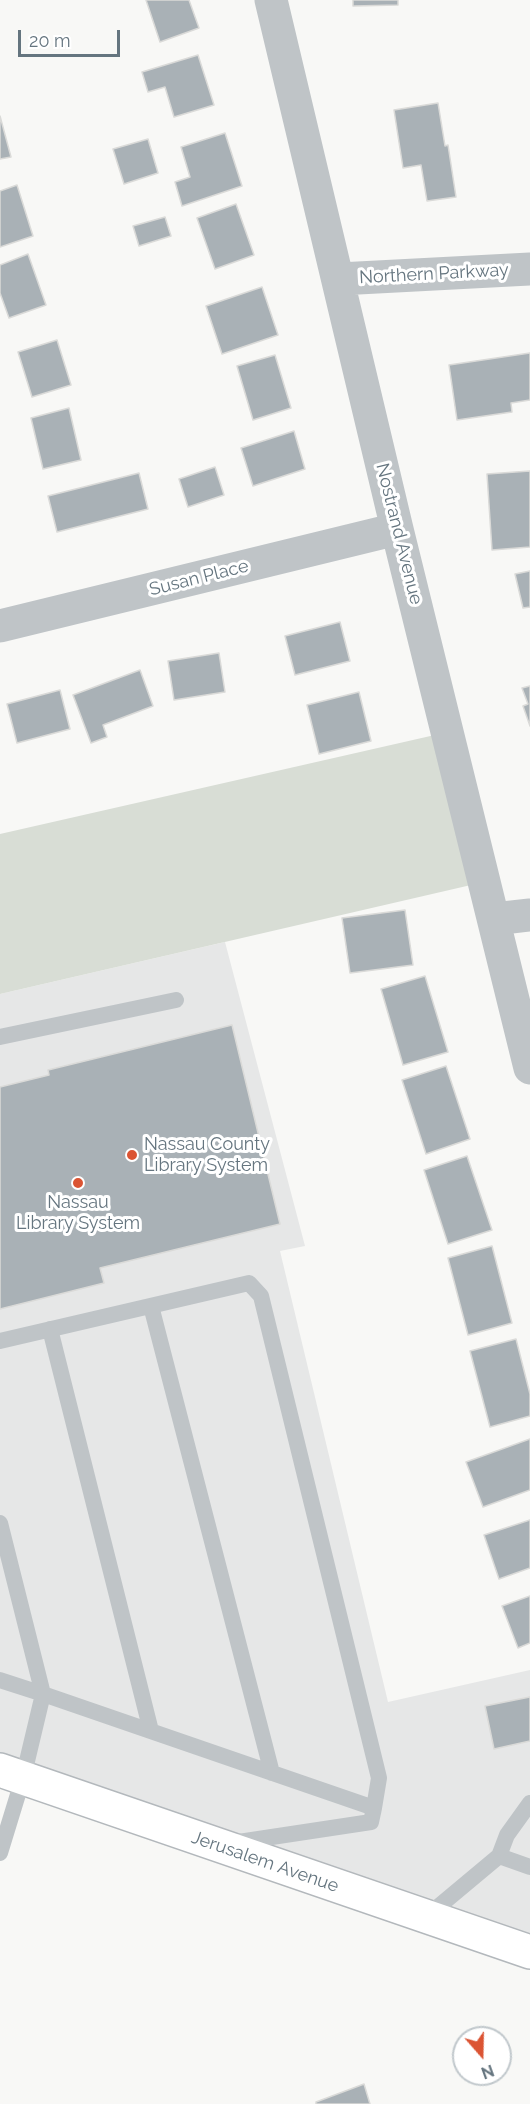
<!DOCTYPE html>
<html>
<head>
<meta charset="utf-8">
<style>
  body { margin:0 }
  #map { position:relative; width:530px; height:2104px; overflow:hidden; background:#f8f8f6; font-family:Raleway,sans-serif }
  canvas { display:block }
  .north { position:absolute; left:452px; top:2026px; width:60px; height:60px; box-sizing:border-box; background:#fff; border:2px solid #c1c8cc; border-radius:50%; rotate:160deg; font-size:16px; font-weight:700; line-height:24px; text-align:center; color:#65757f }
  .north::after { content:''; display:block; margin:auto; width:21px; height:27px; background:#db5433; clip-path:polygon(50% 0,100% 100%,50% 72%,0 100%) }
  .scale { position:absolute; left:18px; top:30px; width:102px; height:27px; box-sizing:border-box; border:3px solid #65757f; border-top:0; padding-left:8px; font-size:18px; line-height:21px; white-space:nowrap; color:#65757f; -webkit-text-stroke:4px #fff; paint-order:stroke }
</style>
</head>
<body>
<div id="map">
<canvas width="530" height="2104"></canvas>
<div class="north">N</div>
<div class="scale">20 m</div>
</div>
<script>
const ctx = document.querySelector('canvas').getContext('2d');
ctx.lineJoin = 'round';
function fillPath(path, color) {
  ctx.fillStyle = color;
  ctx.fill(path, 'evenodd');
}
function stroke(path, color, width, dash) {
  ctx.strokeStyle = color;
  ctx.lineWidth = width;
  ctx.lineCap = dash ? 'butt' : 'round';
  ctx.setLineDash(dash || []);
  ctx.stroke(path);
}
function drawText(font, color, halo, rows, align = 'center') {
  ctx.font = font + ' Raleway,sans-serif';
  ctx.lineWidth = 6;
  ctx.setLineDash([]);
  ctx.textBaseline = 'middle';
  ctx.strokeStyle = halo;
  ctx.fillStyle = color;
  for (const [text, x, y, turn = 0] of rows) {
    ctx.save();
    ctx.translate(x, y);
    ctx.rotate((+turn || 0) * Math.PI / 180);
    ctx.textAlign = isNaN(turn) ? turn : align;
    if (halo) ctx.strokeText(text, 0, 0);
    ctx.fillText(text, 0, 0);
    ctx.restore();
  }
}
const built = new Path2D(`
  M 225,942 L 305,1246 L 280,1251 L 388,1702 L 530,1670 L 530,1952 L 0,1770 L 0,994 Z`);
const green = new Path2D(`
  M 448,732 L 484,882 L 0,994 L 0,834 Z`);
const building = new Path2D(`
  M 146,0 L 189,0 L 199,28 L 160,42 Z
  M 353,0 L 398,0 L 398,5 L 353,6 Z
  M 198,55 L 214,105 L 174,117 L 165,87 L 148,92 L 142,72 Z
  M 438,103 L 445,146 L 448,145 L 456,197 L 427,201 L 421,165 L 403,168 L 394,110 Z
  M 0,116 L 11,157 L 0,159 Z
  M 225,133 L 242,186 L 182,206 L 175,182 L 190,177 L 181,147 Z
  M 148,139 L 158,173 L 124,184 L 113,149 Z
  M 17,185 L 33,236 L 0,247 L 0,191 Z
  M 236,204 L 254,255 L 215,269 L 197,218 Z
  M 165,217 L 171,236 L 139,246 L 133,226 Z
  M 28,254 L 46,305 L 9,318 L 0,293 L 0,265 Z
  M 262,287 L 278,335 L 222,354 L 206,306 Z
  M 57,340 L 71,385 L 32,397 L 18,352 Z
  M 530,353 L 530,400 L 511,403 L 512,412 L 457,420 L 449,365 Z
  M 275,355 L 291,408 L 253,420 L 237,366 Z
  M 69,408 L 81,460 L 43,469 L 31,418 Z
  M 294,431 L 305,469 L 253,486 L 241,448 Z
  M 215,467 L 224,495 L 188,507 L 179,479 Z
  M 530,471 L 530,547 L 492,550 L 487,474 Z
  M 139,473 L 148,509 L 57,532 L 48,496 Z
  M 530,571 L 530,607 L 523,608 L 515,574 Z
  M 340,622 L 350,661 L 295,675 L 285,636 Z
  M 219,653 L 225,692 L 174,700 L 168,661 Z
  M 140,670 L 153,706 L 103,725 L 107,737 L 91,743 L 73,695 Z
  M 530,686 L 530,726 L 523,706 L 528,704 L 522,688 Z
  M 60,690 L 70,729 L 17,743 L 7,704 Z
  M 359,692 L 371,741 L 319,754 L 307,705 Z
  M 405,910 L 413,965 L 350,973 L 342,918 Z
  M 425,976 L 448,1052 L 403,1065 L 381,989 Z
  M 232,1025 L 280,1224 L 100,1268 L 104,1283 L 0,1309 L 0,1087 L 49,1075 L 48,1070 Z
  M 446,1066 L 470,1139 L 426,1154 L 402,1080 Z
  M 467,1156 L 492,1230 L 448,1244 L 424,1170 Z
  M 492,1246 L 512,1323 L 468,1335 L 448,1258 Z
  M 516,1339 L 530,1394 L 530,1416 L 490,1427 L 470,1351 Z
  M 530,1439 L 530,1490 L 483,1507 L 466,1462 Z
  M 530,1520 L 530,1568 L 499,1579 L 484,1535 Z
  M 530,1596 L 530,1643 L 518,1648 L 502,1606 Z
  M 530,1697 L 530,1741 L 494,1749 L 485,1706 Z
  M 364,2084 L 370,2104 L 316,2104 L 316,2102 Z`);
const service = new Path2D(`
  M 0,1037 L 176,1000
  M 151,1306 L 272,1773
  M 50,1329 L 151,1731
  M 0,1341 L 249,1283 L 261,1296 L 379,1778 L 374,1808 L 43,1694 L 0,1523
  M 0,1680 L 43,1694 L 23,1778 L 0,1853
  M 232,1843 L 371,1822 L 374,1808
  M 499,1856 L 530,1867
  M 426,1917 L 499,1856 L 507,1835 L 530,1803`);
const minor = new Path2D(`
  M 271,0 L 397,529 L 530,1068
  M 339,279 L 530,269
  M 0,626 L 397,529
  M 494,919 L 530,915`);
const primary = new Path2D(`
  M 0,1770 L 530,1952`);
const markers = [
  [132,1155,6,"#db5433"],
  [78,1183,6,"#db5433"]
];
const streetNames = [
  ["Northern Parkway",434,274,-3],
  ["Nostrand Avenue",399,534,76],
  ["Susan Place",199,578,-14],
  ["Jerusalem Avenue",265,1862,19]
];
const poiNames = [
  ["Nassau County",144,1145],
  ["Library System",144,1166],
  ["Nassau",78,1203,"center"],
  ["Library System",78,1224,"center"]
];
fillPath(built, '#e6e7e7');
fillPath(green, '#d8ddd5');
fillPath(building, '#a9b1b6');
stroke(building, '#dadad8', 1.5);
stroke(primary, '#b3b8bc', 36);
stroke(service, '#bfc4c7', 16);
stroke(minor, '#bfc4c7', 33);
stroke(primary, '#fff', 33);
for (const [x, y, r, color] of markers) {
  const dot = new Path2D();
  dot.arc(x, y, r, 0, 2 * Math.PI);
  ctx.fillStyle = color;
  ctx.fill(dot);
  stroke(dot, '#fff', 2);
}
drawText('18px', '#65757f', '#fff', streetNames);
drawText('18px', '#65757f', '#fff', poiNames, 'left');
</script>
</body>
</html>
